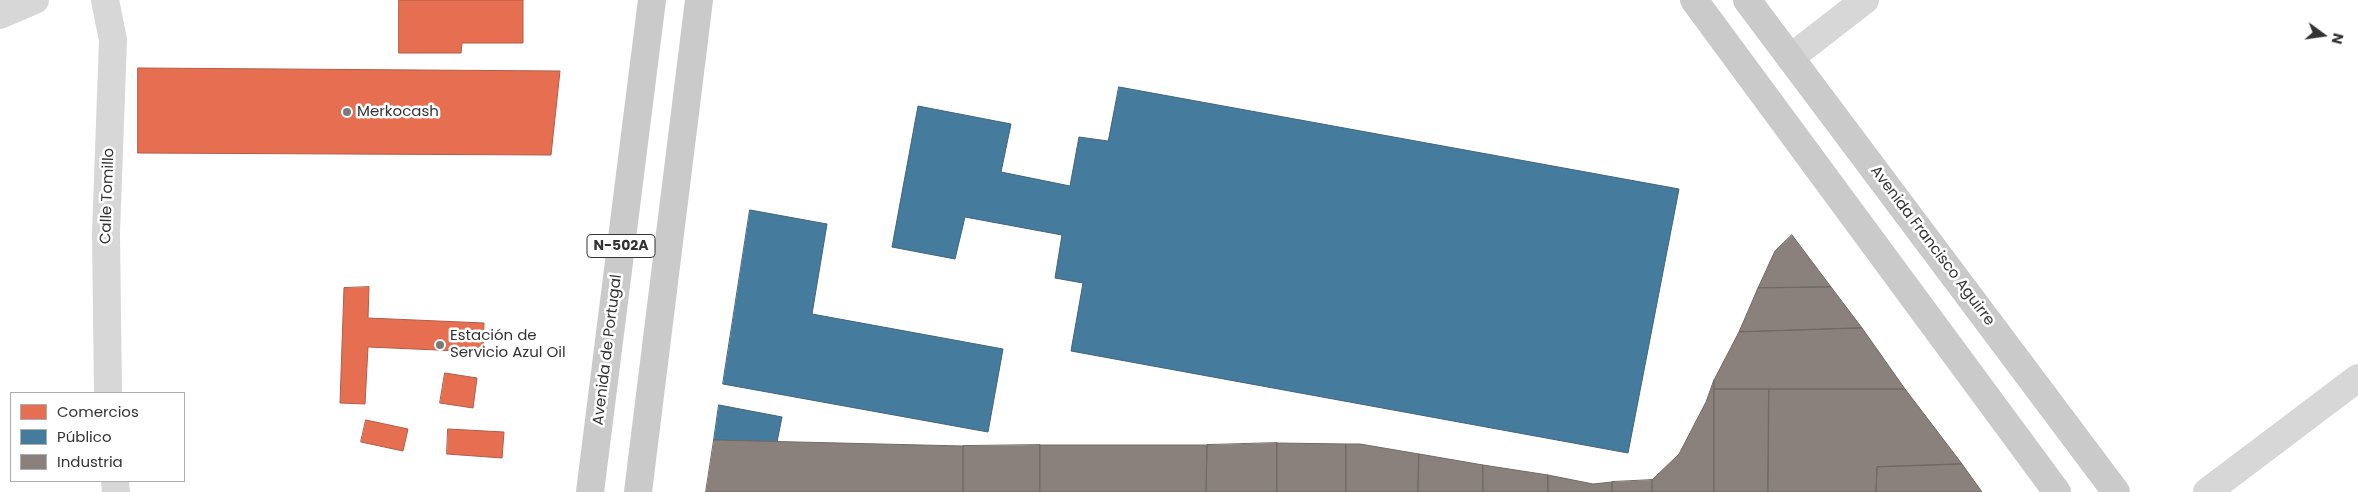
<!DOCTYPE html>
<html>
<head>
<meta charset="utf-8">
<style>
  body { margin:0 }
  #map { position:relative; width:2358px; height:492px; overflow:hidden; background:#fff; font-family:Poppins,sans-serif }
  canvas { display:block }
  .legend { position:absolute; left:10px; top:392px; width:175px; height:90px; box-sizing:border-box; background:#fff; border:1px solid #adadad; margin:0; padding:6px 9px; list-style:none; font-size:15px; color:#333 }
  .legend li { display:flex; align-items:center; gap:10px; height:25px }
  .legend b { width:25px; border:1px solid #adadad }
  .north { position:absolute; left:2298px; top:10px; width:50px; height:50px; -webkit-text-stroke:4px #fff; paint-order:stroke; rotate:104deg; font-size:14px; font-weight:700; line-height:20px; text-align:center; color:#333 }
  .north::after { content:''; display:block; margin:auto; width:18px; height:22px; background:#333; clip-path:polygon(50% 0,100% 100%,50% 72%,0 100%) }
</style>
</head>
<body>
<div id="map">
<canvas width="2358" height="492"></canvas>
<ul class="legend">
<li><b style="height:14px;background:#e76f51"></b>Comercios</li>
<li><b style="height:14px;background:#457b9d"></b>Público</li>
<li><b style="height:14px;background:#8a817c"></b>Industria</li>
</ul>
<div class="north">N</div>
</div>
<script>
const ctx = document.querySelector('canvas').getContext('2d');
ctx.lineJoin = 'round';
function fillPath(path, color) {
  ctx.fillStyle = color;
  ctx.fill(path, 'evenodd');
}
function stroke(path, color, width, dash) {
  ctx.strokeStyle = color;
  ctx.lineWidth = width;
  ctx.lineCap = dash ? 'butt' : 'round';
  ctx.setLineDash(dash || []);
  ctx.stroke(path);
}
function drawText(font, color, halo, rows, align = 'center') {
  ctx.font = font + ' Poppins,sans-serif';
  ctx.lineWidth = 5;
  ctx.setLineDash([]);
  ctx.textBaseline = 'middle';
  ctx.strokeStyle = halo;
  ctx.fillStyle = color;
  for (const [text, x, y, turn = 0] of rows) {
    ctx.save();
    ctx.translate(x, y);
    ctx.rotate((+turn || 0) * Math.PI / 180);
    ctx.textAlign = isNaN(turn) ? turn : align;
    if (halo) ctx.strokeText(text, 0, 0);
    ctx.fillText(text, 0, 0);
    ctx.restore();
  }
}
const shops = new Path2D(`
  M 399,0 L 523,0 L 523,43 L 462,43 L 461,53 L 399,53 Z
  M 138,68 L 560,71 L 551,155 L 138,153 Z
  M 369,287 L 368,318 L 484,323 L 483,352 L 368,347 L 365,404 L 340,403 L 344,288 Z
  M 445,373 L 477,378 L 473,408 L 440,403 Z
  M 366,420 L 408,429 L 403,451 L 361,442 Z
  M 448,429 L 504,432 L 502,458 L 447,454 Z`);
const public = new Path2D(`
  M 1119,87 L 1679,189 L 1628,453 L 1071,351 L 1083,283 L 1055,278 L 1062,235 L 965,217 L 955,259 L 892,247 L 918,106 L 1011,124 L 1001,172 L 1070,186 L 1079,137 L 1108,141 Z
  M 750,210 L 827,224 L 812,314 L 1003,349 L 988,432 L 723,384 Z
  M 719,405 L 782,417 L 777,442 L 714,440 Z`);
const industry = new Path2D(`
  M 1792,235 L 1831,287 L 1758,288 L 1775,251 Z
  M 1831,287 L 1862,328 L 1739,332 L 1758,288 Z
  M 1862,328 L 1905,389 L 1714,389 L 1714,380 L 1739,332 Z
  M 1714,380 L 1714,492 L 1652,492 L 1652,480 L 1679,454 L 1706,402 Z
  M 1714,389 L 1769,389 L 1768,492 L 1714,492 Z
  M 1769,389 L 1905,389 L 1962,464 L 1877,467 L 1876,492 L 1768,492 Z
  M 714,440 L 963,446 L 963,492 L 706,492 Z
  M 1277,443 L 1346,444 L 1346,492 L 1277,492 Z
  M 1277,443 L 1277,492 L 1206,492 L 1207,445 Z
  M 1346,444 L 1360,444 L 1419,454 L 1418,492 L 1346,492 Z
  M 1040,445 L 1207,445 L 1206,492 L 1040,492 Z
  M 1040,445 L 1040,492 L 963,492 L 963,446 Z
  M 1419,454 L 1483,465 L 1483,492 L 1418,492 Z
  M 1962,464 L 1982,492 L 1876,492 L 1877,467 Z
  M 1483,465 L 1548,475 L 1548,492 L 1483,492 Z
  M 1548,475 L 1593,484 L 1612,482 L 1612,492 L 1548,492 Z
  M 1652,480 L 1652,492 L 1612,492 L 1612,482 Z`);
const street = new Path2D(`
  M 105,0 L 113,40 L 106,233 L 108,393
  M 0,15 L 35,0
  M 1790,58 L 1865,0
  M 115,481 L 116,492
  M 2207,492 L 2358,378`);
const primary = new Path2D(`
  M 1694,0 L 2057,492
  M 1747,0 L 2116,492
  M 590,492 L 652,0
  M 638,492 L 699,0`);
const markers = [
  [347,112,5,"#7a7a7a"],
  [440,345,5,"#7a7a7a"]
];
const shields = [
  [621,246,68]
];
const shieldNames = [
  ["N-502A",621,246]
];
const poiNames = [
  ["Merkocash",357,112],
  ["Estación de",450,336],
  ["Servicio Azul Oil",450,353]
];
const streetNames = [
  ["Calle Tomillo",108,196,-88],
  ["Avenida Francisco Aguirre",1932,246,53],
  ["Avenida de Portugal",608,350,-83]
];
fillPath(shops, '#e76f51');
stroke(shops, '#b15d48', 1);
fillPath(public, '#457b9d');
stroke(public, '#40657d', 1);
fillPath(industry, '#8a817c');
stroke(industry, '#706a66', 1);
stroke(street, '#d7d7d7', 28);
stroke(primary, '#cacaca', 28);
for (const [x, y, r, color] of markers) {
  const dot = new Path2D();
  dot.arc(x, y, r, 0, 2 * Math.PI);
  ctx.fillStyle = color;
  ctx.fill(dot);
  stroke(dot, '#fff', 2);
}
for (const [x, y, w] of shields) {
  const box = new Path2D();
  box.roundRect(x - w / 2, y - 11.5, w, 23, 4);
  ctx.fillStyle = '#fff';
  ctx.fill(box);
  stroke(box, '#333', 1);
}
drawText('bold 14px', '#333', null, shieldNames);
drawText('15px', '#333', '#fff', poiNames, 'left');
drawText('15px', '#333', '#fff', streetNames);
</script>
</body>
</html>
